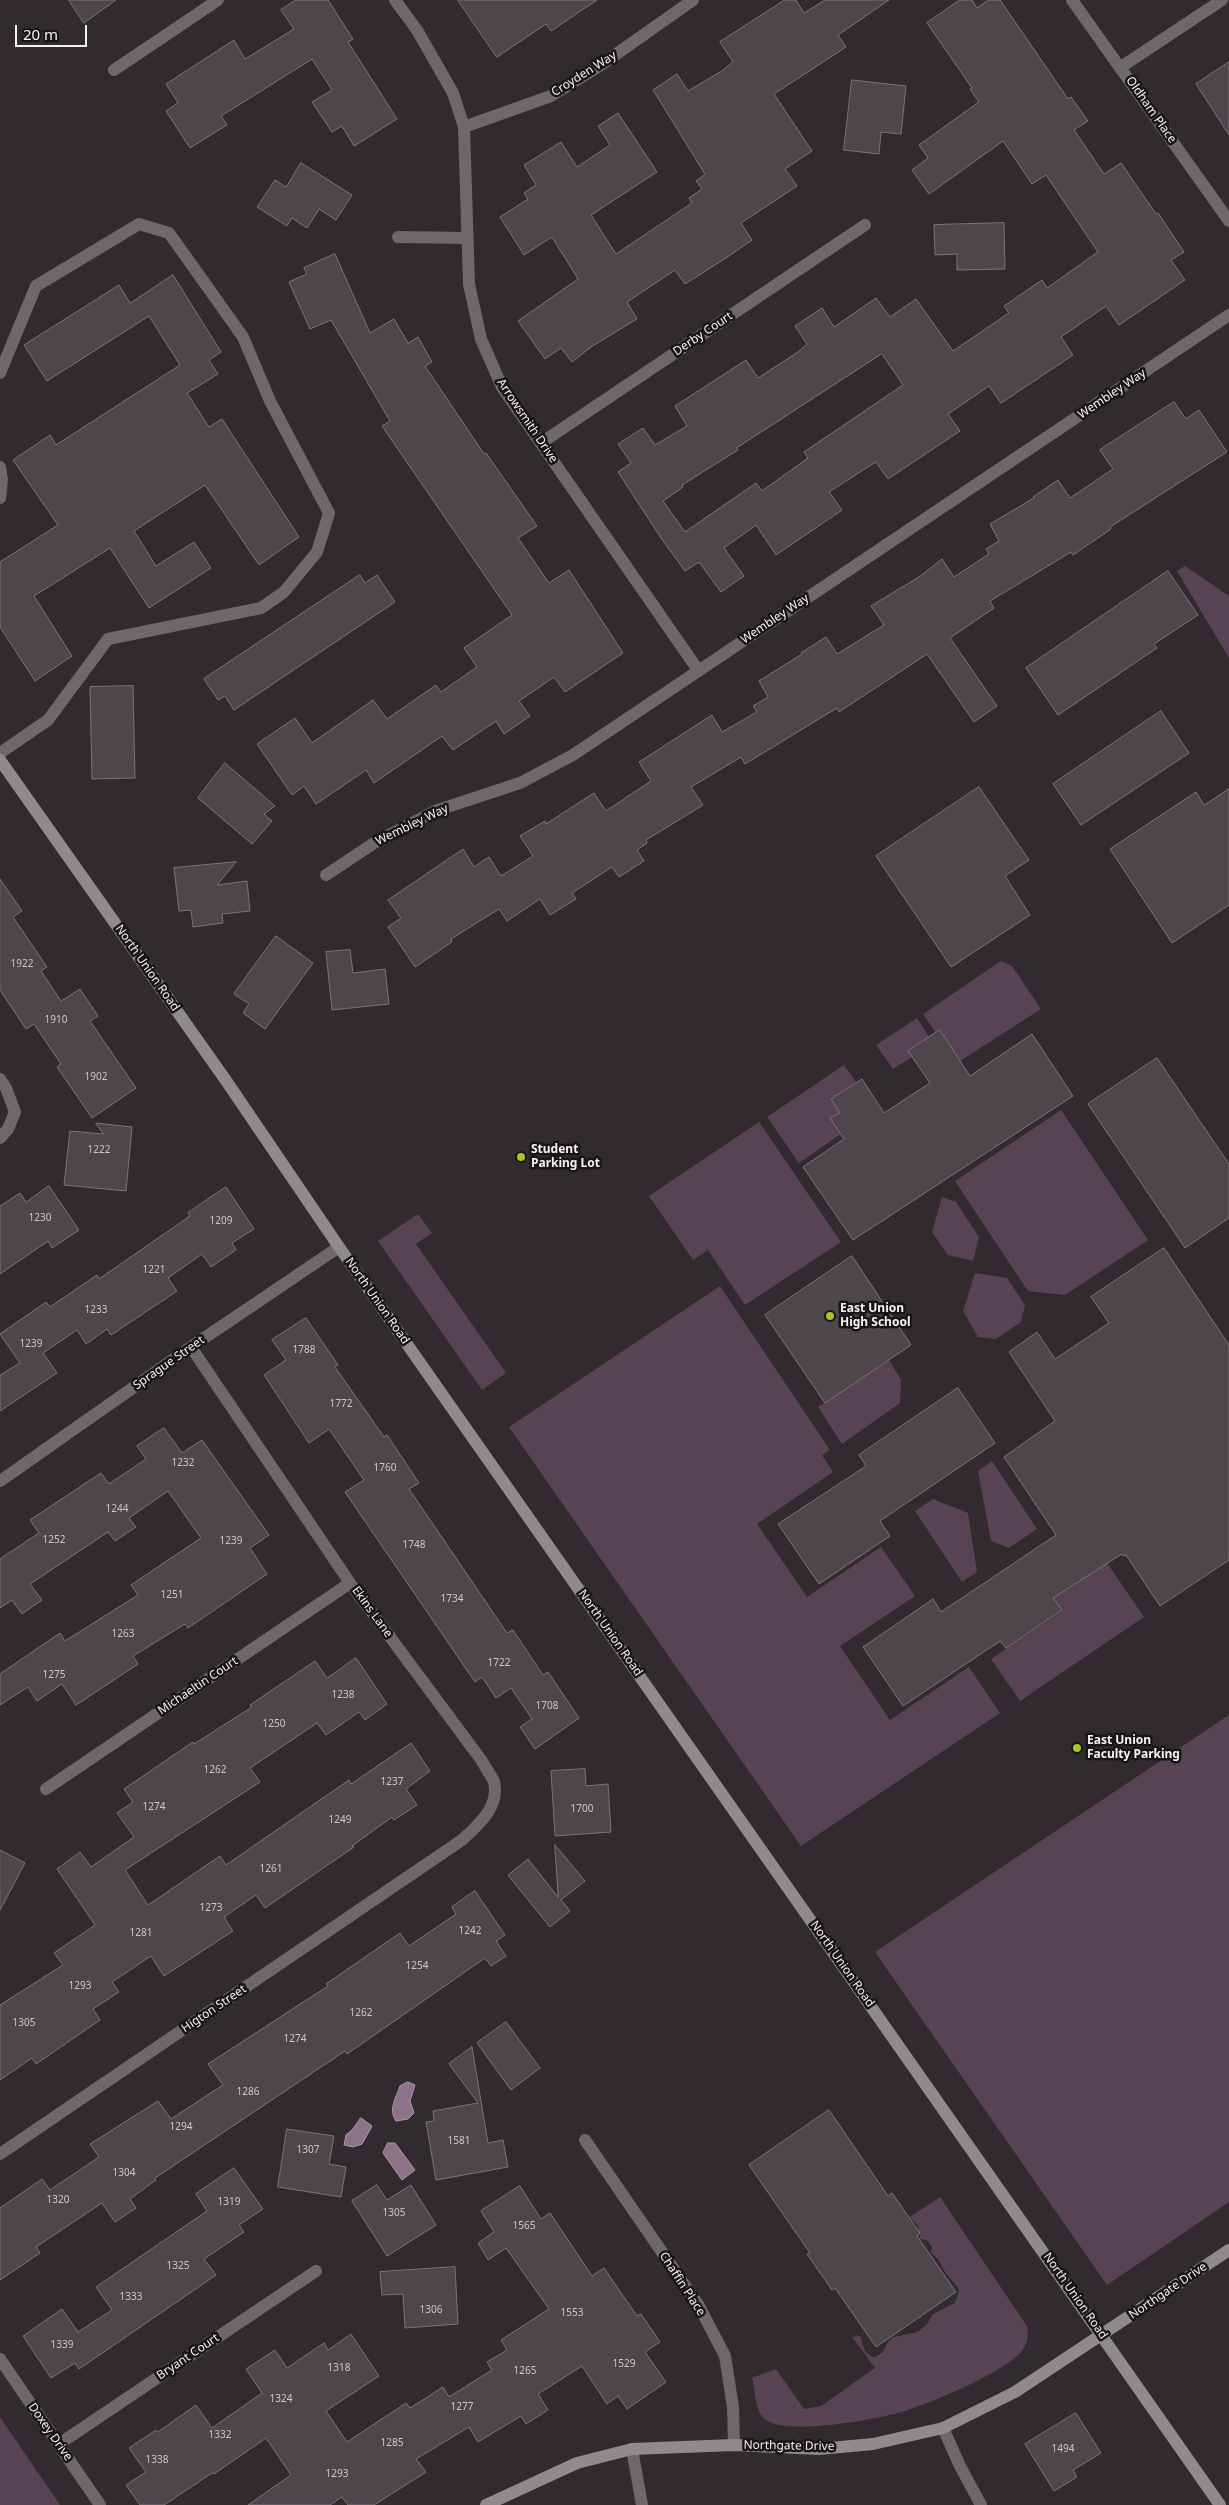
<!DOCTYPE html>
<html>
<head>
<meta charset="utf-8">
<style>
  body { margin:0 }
  #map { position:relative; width:1229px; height:2505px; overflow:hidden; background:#312b30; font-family:"Noto Sans",sans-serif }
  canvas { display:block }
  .scale { position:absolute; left:15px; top:25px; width:72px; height:22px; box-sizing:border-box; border:2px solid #f5f1f4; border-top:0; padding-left:6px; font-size:15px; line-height:18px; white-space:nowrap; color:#f5f1f4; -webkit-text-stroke:4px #181517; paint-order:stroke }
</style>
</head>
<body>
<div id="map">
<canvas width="1229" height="2505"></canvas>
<div class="scale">20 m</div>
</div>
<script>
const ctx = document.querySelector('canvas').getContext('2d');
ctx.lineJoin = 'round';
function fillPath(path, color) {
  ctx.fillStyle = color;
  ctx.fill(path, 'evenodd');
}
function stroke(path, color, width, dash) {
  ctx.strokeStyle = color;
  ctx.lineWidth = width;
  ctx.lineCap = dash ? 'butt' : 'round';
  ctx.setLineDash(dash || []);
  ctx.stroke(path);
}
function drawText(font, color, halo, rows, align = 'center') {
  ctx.font = font + ' "Noto Sans",sans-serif';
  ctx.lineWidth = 5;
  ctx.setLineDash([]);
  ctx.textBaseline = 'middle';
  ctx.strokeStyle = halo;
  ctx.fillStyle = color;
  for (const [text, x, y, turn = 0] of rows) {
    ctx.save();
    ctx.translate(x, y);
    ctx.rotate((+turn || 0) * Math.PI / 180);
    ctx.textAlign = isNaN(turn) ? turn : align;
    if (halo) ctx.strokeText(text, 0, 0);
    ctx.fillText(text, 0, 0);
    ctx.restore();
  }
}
const green = new Path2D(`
  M 1185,566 L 1229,596 L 1229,658 L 1177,571 Z
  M 1001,961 L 1012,966 L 1041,1009 L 960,1061 L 940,1030 L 936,1033 L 923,1014 Z
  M 917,1018 L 929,1037 L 908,1051 L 912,1057 L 893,1069 L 876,1045 Z
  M 844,1065 L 856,1082 L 831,1099 L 840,1113 L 830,1118 L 841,1134 L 799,1163 L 767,1117 Z
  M 1061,1110 L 1148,1240 L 1065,1295 L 1028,1291 L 955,1181 Z
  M 759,1122 L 841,1242 L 745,1305 L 708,1250 L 693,1260 L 649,1196 Z
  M 942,1197 L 956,1202 L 979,1237 L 973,1261 L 948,1255 L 932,1232 Z
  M 418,1214 L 432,1233 L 416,1244 L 506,1373 L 482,1390 L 378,1241 Z
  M 975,1273 L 1007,1278 L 1025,1305 L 1021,1322 L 996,1339 L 978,1337 L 963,1311 Z
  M 720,1286 L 830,1450 L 822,1455 L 833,1472 L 757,1524 L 807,1597 L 881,1547 L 915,1596 L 840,1646 L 890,1720 L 969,1667 L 1000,1713 L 801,1846 L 509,1427 Z
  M 889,1360 L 901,1380 L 900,1403 L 842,1444 L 818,1407 Z
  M 992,1461 L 1037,1529 L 1009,1548 L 991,1541 L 978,1471 Z
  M 933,1499 L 968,1513 L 977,1572 L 962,1582 L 915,1511 Z
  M 1107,1563 L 1144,1617 L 1020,1701 L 991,1659 L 1062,1611 L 1053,1598 Z
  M 1229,1715 L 1229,2202 L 1107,2285 L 875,1952 Z
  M 940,2197 L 1027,2326 C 1029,2334 1028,2343 1022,2351 C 1005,2372 935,2401 908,2410 C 881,2419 788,2436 766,2420 C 754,2411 756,2392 752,2378 L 776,2369 L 804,2409 L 821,2406 L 875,2368 L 852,2337 L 860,2336 C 864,2346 863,2354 875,2357 L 882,2353 L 888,2342 L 894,2337 L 918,2332 L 927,2324 L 933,2314 L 955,2303 L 959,2290 C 955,2282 950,2279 946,2273 C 939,2264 942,2260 931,2253 L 932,2247 L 927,2240 L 920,2239 L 918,2226 L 910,2217 Z
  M 0,2417 L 60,2505 L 0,2505 Z`);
const water = new Path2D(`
  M 408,2082 L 415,2085 L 410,2101 L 414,2113 L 408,2119 L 396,2121 C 388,2109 396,2098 400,2086 Z
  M 361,2118 L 372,2126 L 362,2144 L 353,2147 L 344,2145 L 346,2135 L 352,2130 Z
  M 388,2143 L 395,2143 L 415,2170 L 402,2180 L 383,2153 Z`);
const building = new Path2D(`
  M 69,0 L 116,0 L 84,23 Z
  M 296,0 L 328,0 L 353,39 L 348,42 L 397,119 L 354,146 L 342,126 L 332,132 L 312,102 L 332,90 L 312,59 L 221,116 L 227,125 L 190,148 L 166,111 L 178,103 L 166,84 L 234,40 L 245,59 L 294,29 L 281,10 Z
  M 458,0 L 597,0 L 551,31 L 546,24 L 497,57 Z
  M 785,0 L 796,0 L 804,13 L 825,0 L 889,0 L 838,35 L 846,47 L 774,94 L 812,151 L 785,169 L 797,186 L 741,223 L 752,240 L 729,256 L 685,284 L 675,270 L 627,302 L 637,319 L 591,347 L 572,362 L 561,348 L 545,359 L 518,321 L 578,279 L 552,237 L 524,255 L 500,217 L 528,199 L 524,193 L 536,185 L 524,165 L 561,142 L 577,167 L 610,145 L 598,126 L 618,113 L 657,172 L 591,215 L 616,254 L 692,203 L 689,198 L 702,189 L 696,181 L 705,174 L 653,90 L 677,74 L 688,91 L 722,71 L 733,62 L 720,42 Z
  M 960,0 L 972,0 L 977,8 L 988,0 L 1000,0 L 1068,99 L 1071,97 L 1088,121 L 1074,130 L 1104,174 L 1121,163 L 1156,214 L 1158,213 L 1184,252 L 1171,260 L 1185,280 L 1119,325 L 1106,306 L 1061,337 L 1073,355 L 1001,403 L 989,386 L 948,414 L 960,431 L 888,479 L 876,462 L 863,470 L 829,492 L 842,510 L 776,555 L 756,525 L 724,548 L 744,576 L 721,592 L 699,562 L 685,571 L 661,538 L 618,472 L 631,463 L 618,444 L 643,428 L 655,445 L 687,426 L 675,406 L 746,360 L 758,378 L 798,352 L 807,344 L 795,326 L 822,308 L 834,327 L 876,298 L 890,317 L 916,299 L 953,351 L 1009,313 L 1004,306 L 1042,280 L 1047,288 L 1098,252 L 1046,175 L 1032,184 L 1003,141 L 929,194 L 912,170 L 928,158 L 919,145 L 979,102 L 970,89 L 972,88 L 927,23 ZM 882,354 L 903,385 L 804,452 L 808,458 L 762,491 L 756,483 L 685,532 L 663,501 L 683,487 L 682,485 L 738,450 L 737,448 Z
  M 1229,62 L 1229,135 L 1196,84 Z
  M 852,80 L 906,86 L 901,134 L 881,132 L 879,154 L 844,150 Z
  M 301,163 L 352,195 L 336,220 L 319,209 L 307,228 L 292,218 L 287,226 L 257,207 L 275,180 L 286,187 Z
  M 1004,223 L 1005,269 L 957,270 L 957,254 L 935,255 L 934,225 Z
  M 335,254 L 370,333 L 394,319 L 408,343 L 418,337 L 432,362 L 425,366 L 484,454 L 486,453 L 537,526 L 518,538 L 549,583 L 569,570 L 623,653 L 565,692 L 554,677 L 519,701 L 530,716 L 504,734 L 496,721 L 453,750 L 442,736 L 374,783 L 366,770 L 316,804 L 304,786 L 292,795 L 257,744 L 295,718 L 312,743 L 373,700 L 387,719 L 436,685 L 441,692 L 477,667 L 464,648 L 512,615 L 382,426 L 390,421 L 331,320 L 310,329 L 289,282 L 307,274 L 304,268 Z
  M 173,275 L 221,352 L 209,360 L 218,374 L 187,393 L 209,427 L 222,419 L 299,537 L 259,565 L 205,485 L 134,531 L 156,566 L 194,542 L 211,568 L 149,608 L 110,548 L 34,596 L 72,656 L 35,681 L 0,627 L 0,562 L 58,525 L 13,460 L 50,435 L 56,445 L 180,365 L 149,316 L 47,381 L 24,345 L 119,285 L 130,303 Z
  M 1174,402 L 1186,419 L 1199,410 L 1227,452 L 1110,527 L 1111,529 L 1073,555 L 1071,552 L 990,601 L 994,608 L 950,638 L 997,706 L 974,722 L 927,654 L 839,712 L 837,708 L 745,764 L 741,757 L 691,787 L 703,805 L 646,840 L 647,843 L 637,850 L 644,861 L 619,877 L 612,867 L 572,893 L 576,899 L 550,915 L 540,899 L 507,921 L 499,909 L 451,939 L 452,942 L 415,967 L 388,927 L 401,918 L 388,900 L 463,849 L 474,867 L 489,857 L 501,876 L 533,856 L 520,836 L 545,821 L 546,824 L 594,793 L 606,811 L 651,781 L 639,762 L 712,715 L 722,732 L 757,712 L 753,706 L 768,697 L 759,681 L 802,654 L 801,653 L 826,637 L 837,654 L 884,625 L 871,606 L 919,577 L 942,559 L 954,577 L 989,554 L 986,549 L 999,541 L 990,524 L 1034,498 L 1033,497 L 1058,480 L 1070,498 L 1113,469 L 1100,450 Z
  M 1168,571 L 1198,615 L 1154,644 L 1157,648 L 1058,715 L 1026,668 Z
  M 360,575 L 365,583 L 377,575 L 395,602 L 234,710 L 225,696 L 218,700 L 204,679 Z
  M 133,686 L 135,778 L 92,779 L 90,687 Z
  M 1161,711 L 1189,753 L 1081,825 L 1053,784 Z
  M 225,763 L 275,806 L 264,814 L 272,821 L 252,844 L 198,798 Z
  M 979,787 L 1029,860 L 1005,876 L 1030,915 L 951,967 L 876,856 Z
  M 1229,789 L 1229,905 L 1172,943 L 1110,849 L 1196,792 L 1204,805 Z
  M 236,862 L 217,885 L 247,881 L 250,911 L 222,914 L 223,923 L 193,927 L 191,910 L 179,911 L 174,868 Z
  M 0,879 L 22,911 L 13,917 L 47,967 L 41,971 L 61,1001 L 80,989 L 98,1016 L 90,1021 L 136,1088 L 92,1118 L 57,1067 L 61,1064 L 34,1024 L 26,1029 L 0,990 Z
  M 276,936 L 313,963 L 265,1029 L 243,1013 L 249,1004 L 234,994 Z
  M 350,950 L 353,973 L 385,969 L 389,1004 L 332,1010 L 326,952 Z
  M 940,1030 L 970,1076 L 1032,1034 L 1073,1096 L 853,1240 L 803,1167 L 844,1139 L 830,1118 L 840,1113 L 831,1099 L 862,1079 L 884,1113 L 930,1083 L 908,1051 Z
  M 1157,1058 L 1229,1164 L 1229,1218 L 1185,1248 L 1088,1104 Z
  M 96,1123 L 132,1127 L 126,1191 L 64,1185 L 70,1131 L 103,1134 Z
  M 49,1186 L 79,1230 L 52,1248 L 48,1241 L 0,1274 L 0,1206 L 20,1193 L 26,1202 Z
  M 226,1187 L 254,1229 L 232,1243 L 236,1250 L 211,1267 L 202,1254 L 168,1278 L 177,1291 L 111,1335 L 107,1329 L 86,1344 L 77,1330 L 43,1353 L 57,1373 L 0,1411 L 0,1375 L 20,1363 L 0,1334 L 46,1302 L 50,1307 L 97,1275 L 99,1279 L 190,1216 L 188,1213 Z
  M 1164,1248 L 1229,1345 L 1229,1560 L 1160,1606 L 1126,1555 L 1123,1556 L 1122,1554 L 1053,1598 L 1062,1610 L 1006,1648 L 1000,1641 L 903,1706 L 863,1647 L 933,1599 L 941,1612 L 1056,1535 L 1004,1457 L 1055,1421 L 1009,1352 L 1037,1332 L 1055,1359 L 1109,1323 L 1091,1297 Z
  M 852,1256 L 911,1345 L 825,1403 L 765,1315 Z
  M 306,1318 L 338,1365 L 335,1367 L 384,1437 L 387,1435 L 419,1483 L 409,1489 L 507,1633 L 513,1630 L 543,1675 L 548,1672 L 579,1718 L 535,1749 L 520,1727 L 532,1719 L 511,1688 L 496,1698 L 482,1677 L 475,1682 L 345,1492 L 364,1480 L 329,1429 L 309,1443 L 264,1375 L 286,1360 L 272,1340 Z
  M 958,1388 L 995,1443 L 880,1521 L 890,1536 L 819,1584 L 778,1524 L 866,1466 L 859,1455 Z
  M 164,1428 L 182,1453 L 202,1440 L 269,1535 L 250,1548 L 267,1574 L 188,1628 L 185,1624 L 133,1656 L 138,1664 L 76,1705 L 62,1684 L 37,1701 L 28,1687 L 0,1705 L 0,1674 L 60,1633 L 65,1641 L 138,1595 L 131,1585 L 201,1538 L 168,1491 L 129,1518 L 136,1527 L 115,1541 L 108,1532 L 30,1584 L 42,1600 L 22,1614 L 12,1600 L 0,1608 L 0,1559 L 39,1533 L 30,1520 L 101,1473 L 109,1484 L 146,1459 L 137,1446 Z
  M 356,1658 L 387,1704 L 365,1720 L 359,1712 L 326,1735 L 317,1723 L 250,1768 L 260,1782 L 125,1870 L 148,1905 L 220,1856 L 226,1865 L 349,1780 L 351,1784 L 411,1743 L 430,1771 L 406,1789 L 417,1805 L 394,1820 L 392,1817 L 352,1846 L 354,1847 L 265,1908 L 256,1895 L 224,1917 L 233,1931 L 164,1976 L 151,1956 L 112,1982 L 119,1992 L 93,2009 L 100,2020 L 36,2064 L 32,2058 L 0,2080 L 0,2005 L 63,1965 L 54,1953 L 95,1925 L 57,1869 L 80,1852 L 91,1867 L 134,1837 L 117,1813 L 133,1802 L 124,1789 L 193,1742 L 194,1744 L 252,1707 L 250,1705 L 315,1661 L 327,1678 Z
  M 585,1769 L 586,1786 L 608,1784 L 611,1832 L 555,1836 L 551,1771 Z
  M 555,1845 L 585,1881 L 561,1900 L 570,1911 L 550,1927 L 508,1875 L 528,1859 L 558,1897 Z
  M 0,1850 L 25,1863 L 0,1910 Z
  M 475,1891 L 505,1935 L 496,1941 L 506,1956 L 491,1966 L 485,1958 L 347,2054 L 345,2051 L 155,2178 L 156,2180 L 130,2199 L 136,2208 L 115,2222 L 102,2203 L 36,2247 L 40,2253 L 0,2280 L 0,2208 L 42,2179 L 50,2190 L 99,2157 L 90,2144 L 158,2101 L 171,2119 L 223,2085 L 208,2064 L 328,1986 L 326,1984 L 400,1933 L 409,1946 L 456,1914 L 452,1907 Z
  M 506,2022 L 540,2068 L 511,2090 L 477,2043 Z
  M 472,2047 L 488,2143 L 503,2140 L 508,2167 L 436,2180 L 426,2122 L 434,2121 L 433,2111 L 478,2103 L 449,2064 Z
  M 829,2110 L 888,2196 L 892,2193 L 920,2233 L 917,2236 L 956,2292 L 876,2347 L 835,2288 L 832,2290 L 807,2254 L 810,2253 L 749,2165 Z
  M 287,2129 L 334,2136 L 329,2164 L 346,2167 L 341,2197 L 278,2187 Z
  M 234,2168 L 263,2209 L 239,2225 L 244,2232 L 204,2259 L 216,2275 L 79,2369 L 75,2363 L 51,2378 L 23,2336 L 62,2309 L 78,2332 L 112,2310 L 96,2287 L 207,2211 L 196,2194 Z
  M 377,2185 L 387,2200 L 411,2185 L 436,2225 L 387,2256 L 352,2201 Z
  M 520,2186 L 541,2219 L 550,2213 L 592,2276 L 604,2268 L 637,2316 L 641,2314 L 660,2342 L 645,2352 L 666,2382 L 627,2409 L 618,2396 L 607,2404 L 582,2366 L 538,2394 L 548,2410 L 526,2424 L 521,2416 L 478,2442 L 469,2427 L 416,2459 L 426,2472 L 374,2505 L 348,2505 L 342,2497 L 330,2505 L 248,2505 L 291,2475 L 266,2438 L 214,2474 L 212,2473 L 164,2505 L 140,2505 L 126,2485 L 146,2472 L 129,2448 L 156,2430 L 158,2432 L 196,2405 L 212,2428 L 262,2393 L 246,2369 L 275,2350 L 287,2368 L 324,2343 L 328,2350 L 351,2334 L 379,2376 L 326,2411 L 347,2442 L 406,2403 L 410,2408 L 443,2387 L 449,2397 L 492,2370 L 487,2362 L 507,2350 L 501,2340 L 549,2309 L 506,2248 L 488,2260 L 478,2243 L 494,2232 L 481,2211 Z
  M 455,2267 L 458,2324 L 405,2328 L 403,2294 L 382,2295 L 380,2272 Z
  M 1076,2413 L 1101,2453 L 1073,2470 L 1077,2477 L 1054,2491 L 1025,2444 Z`);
const street = new Path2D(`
  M 395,0 L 417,30 L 453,93 L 464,127 L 469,284 L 481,339 L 502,387 L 698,670
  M 1072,0 L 1229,221
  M 1121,67 L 1222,0
  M 114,70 L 218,0
  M 464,127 L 551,96 L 598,67 L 693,0
  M 398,237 L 466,238
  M 0,373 L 36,286 L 139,224 L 169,233 L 243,337 L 270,401 L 329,513 L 317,552 L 284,592 L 261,608 L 108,639 L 48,720 L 0,753
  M 541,443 L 865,225
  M 0,467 L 2,480 L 0,498
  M 326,875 L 374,843 L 435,811 L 520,783 L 573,755 L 1229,315
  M 0,1079 L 6,1088 L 15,1112 L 8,1129 L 0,1138
  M 0,1481 L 191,1347 L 339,1247
  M 46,1789 L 350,1583
  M 585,2140 L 699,2306 L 725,2356 L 733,2407 L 734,2445
  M 0,2154 L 462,1840 C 478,1825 500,1807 494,1782 C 492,1776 485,1768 482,1761 L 350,1583 L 191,1347
  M 0,2359 L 100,2505
  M 943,2428 L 960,2466 L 981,2505
  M 59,2444 L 316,2271
  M 632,2449 L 642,2505`);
const secondary = new Path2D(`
  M 0,760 L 227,1082 L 339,1247 L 1220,2505
  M 486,2505 L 577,2463 L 632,2449 L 734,2445 L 819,2449 L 873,2444 L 943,2428 L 1015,2392 L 1229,2250`);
const markers = [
  [521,1157,5,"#a6c820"],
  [830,1316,5,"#a6c820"],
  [1077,1748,5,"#a6c820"]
];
const numberNames = [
  ["1922",22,964],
  ["1910",56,1020],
  ["1902",96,1077],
  ["1222",99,1150],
  ["1230",40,1218],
  ["1209",221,1221],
  ["1221",154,1270],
  ["1233",96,1310],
  ["1239",31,1344],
  ["1788",304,1350],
  ["1772",341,1404],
  ["1232",183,1463],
  ["1760",385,1468],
  ["1244",117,1509],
  ["1252",54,1540],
  ["1239",231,1541],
  ["1748",414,1545],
  ["1251",172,1595],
  ["1734",452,1599],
  ["1263",123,1634],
  ["1722",499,1663],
  ["1275",54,1675],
  ["1238",343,1695],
  ["1708",547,1706],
  ["1250",274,1724],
  ["1262",215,1770],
  ["1237",392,1782],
  ["1274",154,1807],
  ["1700",582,1809],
  ["1249",340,1820],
  ["1261",271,1869],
  ["1273",211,1908],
  ["1242",470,1931],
  ["1281",141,1933],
  ["1254",417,1966],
  ["1293",80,1986],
  ["1262",361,2013],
  ["1305",24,2023],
  ["1274",295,2039],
  ["1286",248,2092],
  ["1294",181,2127],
  ["1581",459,2141],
  ["1307",308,2150],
  ["1304",124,2173],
  ["1320",58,2200],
  ["1319",229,2202],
  ["1305",394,2213],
  ["1565",524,2226],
  ["1325",178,2266],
  ["1333",131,2297],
  ["1306",431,2310],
  ["1553",572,2313],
  ["1339",62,2345],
  ["1529",624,2364],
  ["1318",339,2368],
  ["1265",525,2371],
  ["1324",281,2399],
  ["1277",462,2407],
  ["1332",220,2435],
  ["1285",392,2443],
  ["1494",1063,2449],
  ["1338",157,2460],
  ["1293",337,2474]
];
const streetNames = [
  ["Croyden Way",584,74,-32],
  ["Oldham Place",1151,110,55],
  ["Derby Court",703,334,-34],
  ["Wembley Way",1112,394,-34],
  ["Arrowsmith Drive",527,421,56],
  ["Wembley Way",775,619,-34],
  ["Wembley Way",412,825,-26],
  ["North Union Road",147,968,55],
  ["North Union Road",377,1301,55],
  ["Sprague Street",169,1363,-35],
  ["Ekins Lane",372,1612,54],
  ["North Union Road",610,1633,55],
  ["Michaeltin Court",198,1686,-34],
  ["North Union Road",842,1964,55],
  ["Higton Street",214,2009,-34],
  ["Chaffin Place",682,2284,57],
  ["Northgate Drive",1168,2291,-34],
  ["North Union Road",1075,2296,55],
  ["Bryant Court",188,2357,-34],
  ["Doxey Drive",50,2432,55],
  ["Northgate Drive",789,2446,1]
];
const poiNames = [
  ["Student",531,1150],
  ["Parking Lot",531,1164],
  ["East Union",840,1309],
  ["High School",840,1323],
  ["East Union",1087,1741],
  ["Faculty Parking",1087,1755]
];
fillPath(green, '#574354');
fillPath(water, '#8d7289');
stroke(water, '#ac98a9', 1);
fillPath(building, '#4d474c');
stroke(building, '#7b747a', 1);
stroke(street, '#6c696b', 12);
stroke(secondary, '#8f8a8e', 12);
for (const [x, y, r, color] of markers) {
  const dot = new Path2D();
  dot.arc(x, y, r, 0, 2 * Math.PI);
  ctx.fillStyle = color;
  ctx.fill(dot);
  stroke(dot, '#181517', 2);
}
drawText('10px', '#cbc6ca', null, numberNames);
drawText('12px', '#f5f1f4', '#181517', streetNames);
drawText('bold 12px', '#f5f1f4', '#181517', poiNames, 'left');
</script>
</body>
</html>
